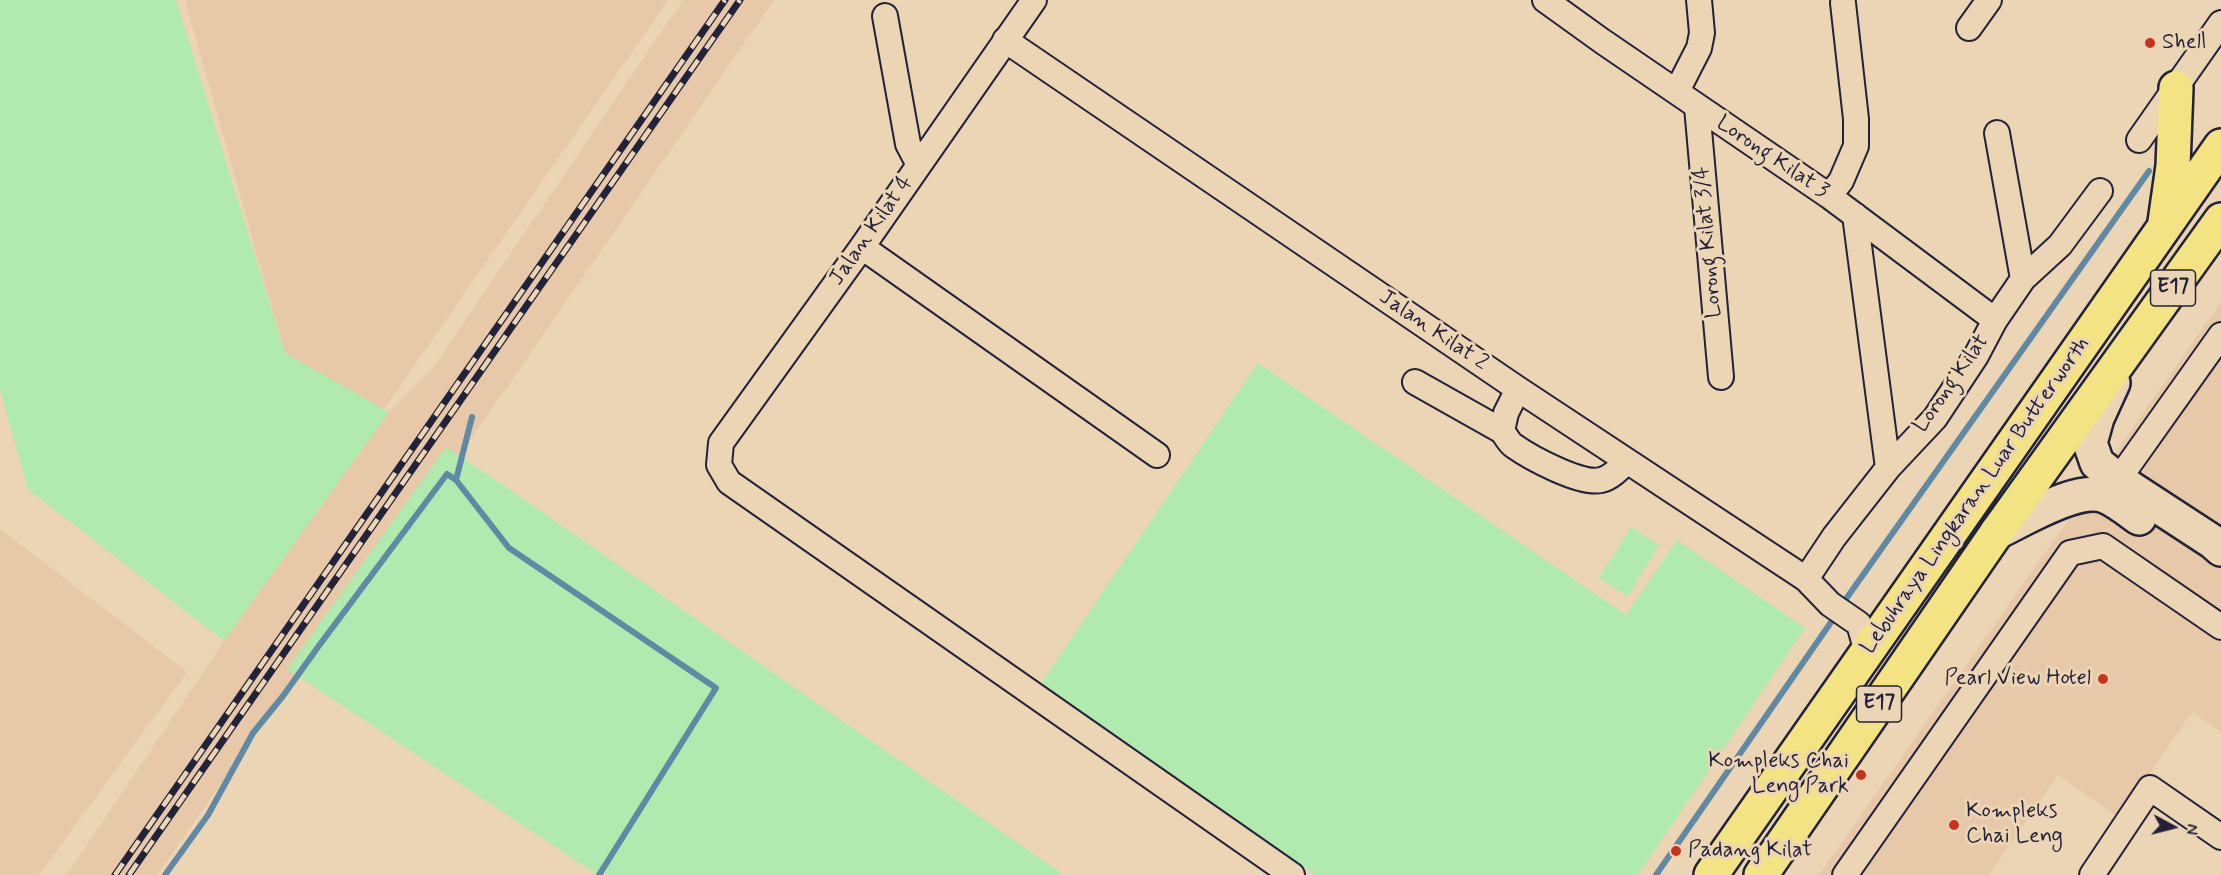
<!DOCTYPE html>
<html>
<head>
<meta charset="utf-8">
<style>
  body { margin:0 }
  #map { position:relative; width:2221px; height:875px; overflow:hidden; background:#ecd5b5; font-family:Mynerve,sans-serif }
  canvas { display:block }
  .north { position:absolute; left:2143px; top:797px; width:60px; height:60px; -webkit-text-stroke:4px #ecd5b5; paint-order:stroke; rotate:97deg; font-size:16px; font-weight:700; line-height:24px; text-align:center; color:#22223b }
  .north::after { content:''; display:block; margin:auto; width:21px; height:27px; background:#22223b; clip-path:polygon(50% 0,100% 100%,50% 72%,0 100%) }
</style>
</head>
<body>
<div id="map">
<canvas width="2221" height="875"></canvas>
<div class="north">N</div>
</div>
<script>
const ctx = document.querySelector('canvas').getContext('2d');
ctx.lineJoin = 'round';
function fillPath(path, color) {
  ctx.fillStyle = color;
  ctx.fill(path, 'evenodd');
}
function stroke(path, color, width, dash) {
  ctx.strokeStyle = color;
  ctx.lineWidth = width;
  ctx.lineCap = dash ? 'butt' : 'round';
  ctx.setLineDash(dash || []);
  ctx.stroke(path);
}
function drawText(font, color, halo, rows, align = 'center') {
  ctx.font = font + ' Mynerve,sans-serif';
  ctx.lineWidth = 6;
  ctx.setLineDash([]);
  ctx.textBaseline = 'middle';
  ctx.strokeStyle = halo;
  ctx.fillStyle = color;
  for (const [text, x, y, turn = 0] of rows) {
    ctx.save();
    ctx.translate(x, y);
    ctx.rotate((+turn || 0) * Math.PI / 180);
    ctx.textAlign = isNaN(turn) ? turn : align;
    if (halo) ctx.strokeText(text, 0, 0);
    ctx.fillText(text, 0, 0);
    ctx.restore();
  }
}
const built = new Path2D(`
  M 185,0 L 668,0 L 382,412 L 285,353 Z
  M 683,0 L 774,0 L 447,474 L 293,681 L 157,875 L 67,875 L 224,641 L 389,412 L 433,368 Z
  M 2221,302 L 2221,732 L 2192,712 L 2119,818 L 2058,775 L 1989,875 L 1819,875 Z
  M 0,529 L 187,672 L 39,875 L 0,875 Z`);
const green = new Path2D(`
  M 0,0 L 176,0 L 285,353 L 389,412 L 224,641 L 28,489 L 0,390 Z
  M 1258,363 L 1626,615 L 1677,540 L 1805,628 L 1638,875 L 1316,875 L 1040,685 Z
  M 446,447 L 506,487 L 1064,875 L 598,875 L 287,669 Z
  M 1631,527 L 1659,545 L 1628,596 L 1599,578 Z`);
const stream = new Path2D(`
  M 472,417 L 456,480 L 509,548 L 716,688 L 599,875
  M 1841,606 L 2149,171
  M 165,875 L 208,815 L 253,733 L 283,696 L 318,647 L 447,474 L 456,480
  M 1656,875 L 1836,615`);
const street = new Path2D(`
  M 1034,0 L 862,247 L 721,443 L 719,465 L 729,482 L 1292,875
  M 1545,0 L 1602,41 L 1829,196 L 1995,320
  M 885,16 L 908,144 L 919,165
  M 1969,28 L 1989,0
  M 1005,40 L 1518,389 L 1806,579 L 1830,604 L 1859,624 L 1867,652
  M 1677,91 L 1699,48 L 1702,33 L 1699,0
  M 1697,107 L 1721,377
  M 1997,133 L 2023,279
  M 2139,140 L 2221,23
  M 1829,196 L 1841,181 L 1856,146 L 1856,119 L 1843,3
  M 1855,215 L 1888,468
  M 862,247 L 1157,455
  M 1415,382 L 1502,431
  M 1518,389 L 1506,413 L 1502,431 C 1506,436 1509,443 1514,446 C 1531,458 1581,485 1601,480 C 1611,478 1620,468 1627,461
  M 2118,480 L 2221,335
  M 1806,579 L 1834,537 L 1888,468 L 1935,418 L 1976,356 L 1995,320 L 2023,279 L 2060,245 L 2100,191
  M 1845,875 L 2070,553 L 2103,546 L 2221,627
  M 2092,875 L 2150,788 L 2221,837`);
const secondary = new Path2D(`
  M 2113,383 L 2097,418 L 2090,443 L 2097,463 L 2118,480 L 2213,542 L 2221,549
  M 1997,532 C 2023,520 2080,484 2107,497 C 2118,502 2129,511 2139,518`);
const highway = new Path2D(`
  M 2165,222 L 2173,166 L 2176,88
  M 1711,875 L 2221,146
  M 1761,875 L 1997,532 L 2221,220`);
const rail = new Path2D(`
  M 115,875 L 725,0
  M 129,875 L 740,0`);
const markers = [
  [2150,43,6,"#c8321e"],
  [2103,679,6,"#c8321e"],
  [1861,775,6,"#c8321e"],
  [1954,825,6,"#c8321e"],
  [1676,851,6,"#c8321e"]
];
const shields = [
  [2173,288,45],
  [1879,704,45]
];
const shieldNames = [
  ["E17",2173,288],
  ["E17",1879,704]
];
const poiNames = [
  ["Shell",2162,43],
  ["Pearl View Hotel",2091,679,"right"],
  ["Kompleks Chai",1849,762,"right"],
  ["Leng Park",1849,787,"right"],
  ["Kompleks",1966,812],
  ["Chai Leng",1966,837],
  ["Padang Kilat",1688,851]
];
const streetNames = [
  ["Lorong Kilat 3",1772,158,34],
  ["Jalan Kilat 4",872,231,-55],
  ["Lorong Kilat 3/4",1709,242,-95],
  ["Jalan Kilat 2",1433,331,34],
  ["Lorong Kilat",1952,384,-55],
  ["Lebuhraya Lingkaran Luar Butterworth",1976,496,-55]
];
fillPath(built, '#e7c8a9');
fillPath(green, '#b0eaaf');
stroke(stream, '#5f89a4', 6);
stroke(street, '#22223b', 28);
stroke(secondary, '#22223b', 38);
stroke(highway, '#22223b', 38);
stroke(street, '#ecd5b5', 24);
stroke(secondary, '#ecd5b5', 33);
stroke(highway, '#f4e382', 33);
stroke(rail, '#22223b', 7);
stroke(rail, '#ecd5b5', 4.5, [14]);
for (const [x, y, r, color] of markers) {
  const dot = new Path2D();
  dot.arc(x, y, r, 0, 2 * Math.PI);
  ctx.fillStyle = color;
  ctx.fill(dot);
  stroke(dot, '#ecd5b5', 2);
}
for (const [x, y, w] of shields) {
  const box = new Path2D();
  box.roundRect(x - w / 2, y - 18, w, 36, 4.5);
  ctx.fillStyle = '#ecd5b5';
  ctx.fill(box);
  stroke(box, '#22223b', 1.5);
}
drawText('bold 21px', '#22223b', null, shieldNames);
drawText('22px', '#22223b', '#ecd5b5', poiNames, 'left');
drawText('22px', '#22223b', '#ecd5b5', streetNames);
</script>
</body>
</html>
